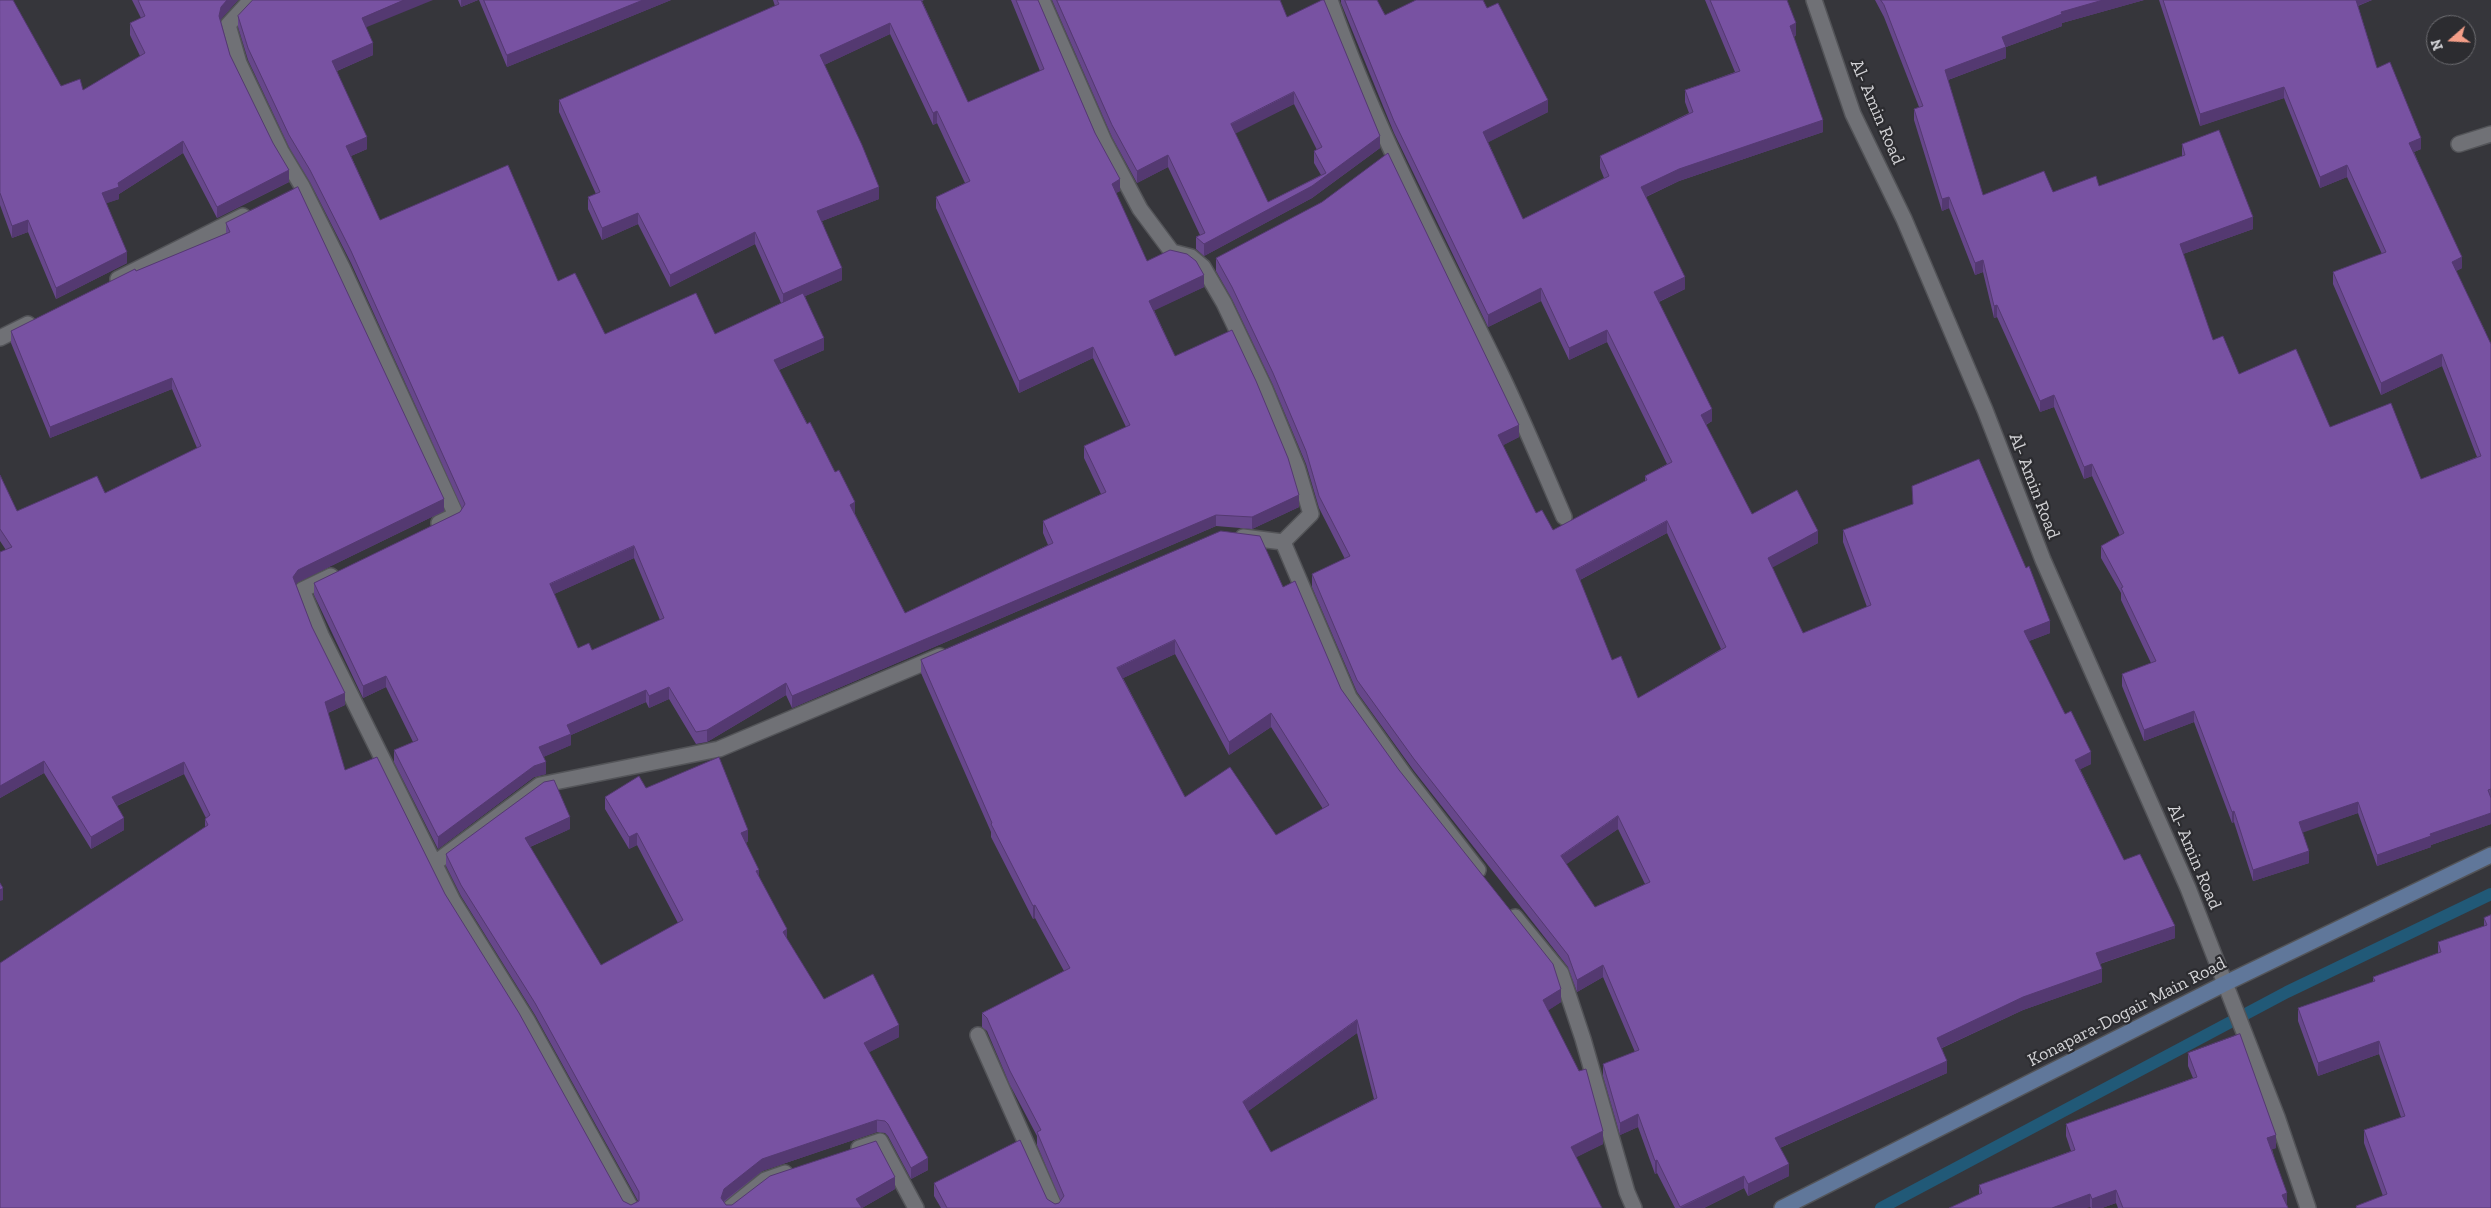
<!DOCTYPE html>
<html>
<head>
<meta charset="utf-8">
<style>
  body { margin:0 }
  #map { position:relative; width:2491px; height:1208px; overflow:hidden; background:#36363b; font-family:"Zilla Slab",serif }
  canvas { display:block }
  .north { position:absolute; left:2426px; top:15px; width:50px; height:50px; box-sizing:border-box; background:#2c2c30; border:1px solid #6e6e72; border-radius:50%; rotate:251deg; font-size:14px; font-weight:700; line-height:20px; text-align:center; color:#d2d2d5 }
  .north::after { content:''; display:block; margin:auto; width:18px; height:22px; background:#f49e88; clip-path:polygon(50% 0,100% 100%,50% 72%,0 100%) }
</style>
</head>
<body>
<div id="map">
<canvas width="2491" height="1208"></canvas>
<div class="north">N</div>
</div>
<script>
const ctx = document.querySelector('canvas').getContext('2d');
ctx.lineJoin = 'round';
function stroke(path, color, width, dash) {
  ctx.strokeStyle = color;
  ctx.lineWidth = width;
  ctx.lineCap = dash ? 'butt' : 'round';
  ctx.setLineDash(dash || []);
  ctx.stroke(path);
}
function fillPath(path, color) {
  ctx.fillStyle = color;
  ctx.fill(path, 'evenodd');
}
function drawText(font, color, halo, rows, align = 'center') {
  ctx.font = font + ' "Zilla Slab",serif';
  ctx.lineWidth = 4.5;
  ctx.setLineDash([]);
  ctx.textBaseline = 'middle';
  ctx.strokeStyle = halo;
  ctx.fillStyle = color;
  for (const [text, x, y, turn = 0] of rows) {
    ctx.save();
    ctx.translate(x, y);
    ctx.rotate((+turn || 0) * Math.PI / 180);
    ctx.textAlign = isNaN(turn) ? turn : align;
    if (halo) ctx.strokeText(text, 0, 0);
    ctx.fillText(text, 0, 0);
    ctx.restore();
  }
}
const stream = new Path2D(`
  M 1881,1208 L 2287,992 L 2491,894`);
const street = new Path2D(`
  M 251,0 L 228,25 L 239,63 L 281,151 L 302,186 L 342,267 L 456,515 L 439,523
  M 1042,0 L 1104,141 L 1140,209 L 1172,252 L 1191,257 L 1203,267 L 1224,303 L 1265,389 L 1297,467 L 1311,514 L 1283,542 L 1349,697 L 1406,777 L 1478,870
  M 1330,0 C 1373,124 1435,240 1493,358 C 1519,410 1541,464 1564,517
  M 1814,0 L 1853,114 L 1904,219 L 1985,410 L 2043,560 L 2188,888 L 2277,1117 L 2308,1208
  M 2459,144 L 2491,134
  M 118,279 L 243,216
  M 0,338 L 28,324
  M 1243,537 L 1283,542
  M 331,576 L 302,590 L 321,635 L 453,901 L 527,1020 L 631,1208
  M 435,863 L 540,785 L 719,749 L 940,656
  M 1515,917 L 1561,973 L 1583,1039 L 1627,1192 L 1634,1208
  M 978,1035 L 1055,1208
  M 859,1148 L 880,1141 L 916,1208
  M 730,1208 L 765,1180 L 785,1173`);
const secondary = new Path2D(`
  M 1782,1208 L 2226,983 L 2491,855`);
const wall = new Path2D(`
  M 0,0 L 61,86 L 83,90 L 140,56 L 130,35 L 130,23 L 141,18 L 132,0 L 238,0 L 221,19 L 221,21 L 230,55 L 289,182 L 217,218 L 183,153 L 119,194 L 119,199 L 106,203 L 127,263 L 56,299 L 28,232 L 12,238 L 0,205 Z
  M 458,0 L 478,0 L 461,7 Z
  M 479,0 L 671,0 L 507,67 Z
  M 773,0 L 924,0 L 922,1 L 968,102 L 1040,71 L 1011,0 L 1038,0 L 1120,191 L 1116,193 L 1147,261 L 1204,287 L 1154,310 L 1175,356 L 1299,507 L 1252,529 L 1216,526 L 792,708 L 786,695 L 707,742 L 696,744 L 669,699 L 649,708 L 646,702 L 571,735 L 571,745 L 543,757 L 546,774 L 534,777 L 438,849 L 394,762 L 394,750 L 413,742 L 386,687 L 363,698 L 314,595 L 314,583 L 460,512 L 462,508 L 351,263 L 310,182 L 289,147 L 248,60 L 238,27 L 238,16 L 366,28 L 373,55 L 337,71 L 367,149 L 351,156 L 380,220 L 558,281 L 605,334 L 715,334 L 781,303 L 755,244 L 670,287 L 638,224 L 602,240 L 588,209 L 588,197 L 596,194 L 559,112 L 559,100 L 775,6 ZM 890,34 L 933,125 L 937,123 L 965,183 L 936,197 L 936,208 L 1019,393 L 1093,358 L 1126,427 L 1084,446 L 1084,458 L 1101,494 L 1043,521 L 1043,533 L 1048,545 L 905,613 L 855,514 L 779,370 L 824,350 L 805,296 L 842,280 L 822,221 L 879,199 L 824,65 ZM 634,558 L 660,620 L 592,650 L 578,648 L 554,594 Z
  M 1052,0 L 1280,0 L 1287,17 L 1380,148 L 1312,198 L 1204,256 L 1196,249 L 1196,237 L 1200,235 L 1168,167 L 1137,183 L 1112,137 ZM 1294,104 L 1317,150 L 1314,151 L 1314,163 L 1321,175 L 1268,202 L 1235,133 Z
  M 1341,0 L 1377,0 L 1385,15 L 1487,8 L 1548,112 L 1488,142 L 1523,219 L 1604,178 L 1600,168 L 1600,156 L 1689,113 L 1685,102 L 1685,90 L 1735,72 L 1705,0 L 1787,0 L 1796,35 L 1794,37 L 1823,132 L 1679,181 L 1646,197 L 1685,289 L 1659,302 L 1712,421 L 1706,425 L 1752,514 L 1818,543 L 1772,567 L 1803,633 L 1867,607 L 1843,542 L 1843,530 L 1913,504 L 1912,486 L 2050,633 L 2029,641 L 2065,714 L 2091,764 L 2080,769 L 2124,860 L 2175,938 L 2100,964 L 2102,982 L 2023,1010 L 1942,1048 L 1947,1073 L 1780,1148 L 1789,1176 L 1748,1196 L 1744,1188 L 1704,1208 L 1675,1208 L 1657,1173 L 1655,1174 L 1638,1127 L 1620,1135 L 1603,1076 L 1603,1064 L 1635,1052 L 1603,977 L 1577,992 L 1568,967 L 1414,771 L 1357,692 L 1312,587 L 1312,574 L 1345,559 L 1319,508 L 1306,464 L 1273,385 L 1232,299 L 1216,271 L 1216,258 L 1519,437 L 1503,445 L 1536,513 L 1553,530 L 1645,481 L 1645,476 L 1667,464 L 1607,342 L 1569,360 L 1541,301 L 1488,327 L 1394,133 L 1341,3 ZM 1667,533 L 1721,649 L 1638,698 L 1612,660 L 1580,580 ZM 1618,829 L 1645,884 L 1595,907 L 1566,864 Z
  M 1875,0 L 2144,0 L 2062,23 L 2062,26 L 2006,47 L 2006,58 L 1948,80 L 1983,195 L 2053,192 L 2099,186 L 2182,156 L 2182,144 L 2253,229 L 2183,254 L 2213,340 L 2239,374 L 2421,479 L 2477,457 L 2442,366 L 2381,395 L 2333,284 L 2333,272 L 2382,254 L 2347,177 L 2320,188 L 2284,98 L 2200,126 L 2159,0 L 2372,0 L 2358,6 L 2377,68 L 2421,149 L 2414,152 L 2462,268 L 2456,271 L 2486,333 L 2491,824 L 2431,845 L 2431,847 L 2377,866 L 2358,813 L 2302,832 L 2309,863 L 2253,881 L 2234,822 L 2232,823 L 2194,722 L 2144,741 L 2122,686 L 2122,674 L 2151,663 L 2121,600 L 2121,593 L 2101,558 L 2101,546 L 2120,536 L 2092,476 L 2084,479 L 2054,407 L 2040,412 L 1997,317 L 1994,318 L 1983,272 L 1975,275 L 1949,208 L 1942,211 L 1914,120 L 1914,109 L 1919,107 L 1884,17 Z
  M 226,223 L 444,511 L 298,582 L 296,584 L 312,627 L 345,705 L 328,713 L 345,770 L 445,894 L 623,1201 L 631,1205 L 638,1201 L 535,1015 L 461,896 L 446,866 L 446,854 L 570,829 L 530,847 L 601,965 L 678,923 L 637,845 L 629,849 L 605,809 L 605,797 L 646,788 L 748,841 L 746,843 L 759,878 L 787,939 L 824,999 L 899,1037 L 869,1052 L 928,1170 L 911,1179 L 888,1136 L 885,1133 L 877,1132 L 762,1171 L 724,1202 L 726,1205 L 732,1205 L 895,1189 L 862,1208 L 0,1208 L 205,827 L 205,819 L 206,818 L 184,774 L 117,806 L 124,830 L 91,849 L 44,773 L 0,798 L 0,552 L 6,550 L 0,541 L 0,475 L 17,511 L 105,493 L 197,448 L 172,389 L 50,438 L 11,343 L 11,331 L 136,271 L 226,234 Z
  M 1283,587 L 1341,689 L 1561,1002 L 1548,1010 L 1603,1144 L 1576,1157 L 1602,1208 L 941,1208 L 934,1196 L 934,1183 L 1047,1199 L 1055,1204 L 1059,1203 L 1061,1201 L 1037,1145 L 1037,1136 L 1010,1085 L 987,1031 L 982,1027 L 982,1013 L 1064,971 L 1035,918 L 1033,919 L 991,837 L 991,832 L 921,673 L 921,660 ZM 1175,654 L 1229,755 L 1271,727 L 1323,809 L 1276,835 L 1185,797 L 1123,678 ZM 1357,1033 L 1374,1099 L 1271,1152 L 1248,1111 Z
  M 2491,915 L 2491,1208 L 2356,1208 L 2356,1206 L 2383,1196 L 2364,1143 L 2364,1130 L 2401,1117 L 2379,1054 L 2318,1076 L 2298,1021 L 2298,1008 L 2373,982 L 2373,977 L 2438,953 L 2438,942 L 2484,926 L 2484,918 Z
  M 2188,1053 L 2276,1148 L 2272,1149 L 2288,1208 L 2118,1208 L 2116,1203 L 2102,1208 L 2091,1208 L 2090,1207 L 1979,1194 L 1979,1185 L 2071,1151 L 2066,1136 L 2066,1124 L 2193,1078 L 2188,1066 Z`);
const shadedWall = new Path2D(`
  M 227,0 L 238,0 L 221,19 L 219,28 L 219,16 L 221,7 Z
  M 404,0 L 433,0 L 362,29 L 362,18 Z
  M 461,0 L 478,0 L 461,7 Z
  M 643,0 L 671,0 L 507,67 L 507,55 Z
  M 2103,0 L 2144,0 L 2062,23 L 2062,26 L 2006,47 L 2006,58 L 1945,81 L 1945,70 L 2002,37 L 2061,12 Z
  M 2354,0 L 2372,0 L 2354,7 Z
  M 890,23 L 890,34 L 820,67 L 820,55 Z
  M 1796,23 L 1796,35 L 1790,38 L 1790,26 Z
  M 373,43 L 373,55 L 332,73 L 332,61 Z
  M 2284,87 L 2284,98 L 2200,126 L 2200,114 Z
  M 1294,92 L 1294,104 L 1231,136 L 1231,124 Z
  M 1548,100 L 1548,112 L 1483,145 L 1483,132 Z
  M 937,111 L 937,123 L 933,125 L 933,113 Z
  M 1823,120 L 1823,132 L 1679,181 L 1641,199 L 1641,187 L 1679,169 Z
  M 1380,136 L 1380,148 L 1312,198 L 1204,256 L 1204,244 L 1312,186 Z
  M 367,137 L 367,149 L 346,158 L 346,146 Z
  M 2421,138 L 2421,149 L 2409,154 L 2409,143 Z
  M 183,141 L 183,153 L 119,194 L 119,199 L 102,205 L 102,193 Z
  M 1168,155 L 1168,167 L 1137,183 L 1137,171 Z
  M 2347,165 L 2347,177 L 2320,188 L 2320,177 Z
  M 289,170 L 289,182 L 217,218 L 217,207 Z
  M 1120,179 L 1120,191 L 1112,195 L 1112,184 Z
  M 879,187 L 879,199 L 817,223 L 817,211 Z
  M 1949,197 L 1949,208 L 1942,211 L 1942,199 Z
  M 638,213 L 638,224 L 602,240 L 602,228 Z
  M 2253,217 L 2253,229 L 2180,255 L 2180,244 Z
  M 28,220 L 28,232 L 12,238 L 12,226 Z
  M 755,232 L 755,244 L 670,287 L 670,275 Z
  M 127,252 L 127,263 L 56,299 L 56,288 Z
  M 2462,257 L 2462,268 L 2452,273 L 2452,262 Z
  M 1983,260 L 1983,272 L 1975,275 L 1975,263 Z
  M 842,268 L 842,280 L 783,306 L 783,294 Z
  M 1204,275 L 1204,287 L 1149,313 L 1149,301 Z
  M 1685,277 L 1685,289 L 1654,304 L 1654,292 Z
  M 1541,288 L 1541,301 L 1488,327 L 1488,315 Z
  M 1997,305 L 1997,317 L 1994,318 L 1994,306 Z
  M 1607,330 L 1607,342 L 1569,360 L 1569,348 Z
  M 824,338 L 824,350 L 774,372 L 774,360 Z
  M 1093,347 L 1093,358 L 1019,393 L 1019,381 Z
  M 2442,354 L 2442,366 L 2381,395 L 2381,383 Z
  M 172,378 L 172,389 L 50,438 L 50,427 Z
  M 2054,395 L 2054,407 L 2040,412 L 2040,401 Z
  M 1712,409 L 1712,421 L 1701,427 L 1701,415 Z
  M 1519,425 L 1519,437 L 1498,448 L 1498,435 Z
  M 2092,464 L 2092,476 L 2084,479 L 2084,467 Z
  M 1299,495 L 1299,507 L 1252,529 L 1252,517 Z
  M 444,499 L 444,511 L 298,582 L 293,589 L 293,577 L 298,570 Z
  M 855,502 L 855,514 L 850,516 L 850,505 Z
  M 1216,515 L 1216,526 L 792,708 L 792,696 Z
  M 1667,521 L 1667,533 L 1576,582 L 1576,570 Z
  M 1818,531 L 1818,543 L 1768,570 L 1768,558 Z
  M 634,546 L 634,558 L 550,596 L 550,584 Z
  M 2050,621 L 2050,633 L 2024,643 L 2024,631 Z
  M 1175,640 L 1175,654 L 1117,681 L 1117,668 Z
  M 386,676 L 386,687 L 363,698 L 363,686 Z
  M 786,683 L 786,695 L 707,742 L 707,730 Z
  M 669,687 L 669,699 L 649,708 L 649,696 Z
  M 646,690 L 646,702 L 571,735 L 571,745 L 539,759 L 539,747 L 567,725 Z
  M 345,693 L 345,705 L 325,714 L 325,702 Z
  M 2194,711 L 2194,722 L 2144,741 L 2144,730 Z
  M 1271,713 L 1271,727 L 1229,755 L 1229,742 Z
  M 2091,752 L 2091,764 L 2075,772 L 2075,760 Z
  M 44,761 L 44,773 L 0,798 L 0,786 Z
  M 184,762 L 184,774 L 112,808 L 112,797 Z
  M 546,762 L 546,774 L 534,777 L 438,849 L 438,837 L 534,766 Z
  M 2358,802 L 2358,813 L 2299,834 L 2299,822 Z
  M 2234,811 L 2234,822 L 2232,823 L 2232,812 Z
  M 2491,813 L 2491,824 L 2431,845 L 2431,847 L 2377,866 L 2377,855 L 2430,834 Z
  M 1618,816 L 1618,829 L 1561,868 L 1561,856 Z
  M 570,817 L 570,829 L 525,849 L 525,838 Z
  M 124,818 L 124,830 L 91,849 L 91,837 Z
  M 748,830 L 748,841 L 741,845 L 741,833 Z
  M 637,833 L 637,845 L 629,849 L 629,837 Z
  M 2309,851 L 2309,863 L 2253,881 L 2253,870 Z
  M 759,870 L 759,881 L 756,871 Z
  M 3,888 L 3,900 L 0,901 L 0,890 Z
  M 1035,905 L 1035,918 L 1033,919 L 1033,906 Z
  M 2175,926 L 2175,938 L 2096,965 L 2096,953 Z
  M 787,929 L 787,941 L 783,932 Z
  M 1603,965 L 1603,977 L 1577,992 L 1577,980 Z
  M 2102,969 L 2102,982 L 2023,1010 L 1937,1050 L 1937,1038 L 2023,997 Z
  M 1561,989 L 1561,1002 L 1543,1014 L 1543,1000 Z
  M 1357,1020 L 1357,1033 L 1243,1115 L 1243,1102 Z
  M 899,1025 L 899,1037 L 864,1055 L 864,1043 Z
  M 2379,1041 L 2379,1054 L 2318,1076 L 2318,1063 Z
  M 1947,1061 L 1947,1073 L 1775,1150 L 1775,1138 Z
  M 1638,1114 L 1638,1127 L 1620,1135 L 1620,1123 Z
  M 877,1120 L 877,1132 L 762,1171 L 724,1201 L 722,1208 L 721,1198 L 724,1189 L 762,1159 Z
  M 1603,1131 L 1603,1144 L 1571,1160 L 1571,1147 Z
  M 2276,1135 L 2276,1148 L 2267,1151 L 2267,1138 Z
  M 928,1158 L 928,1170 L 911,1179 L 911,1168 Z
  M 1657,1160 L 1657,1173 L 1655,1174 L 1655,1161 Z
  M 1789,1164 L 1789,1176 L 1748,1196 L 1748,1184 Z
  M 1744,1176 L 1744,1188 L 1704,1208 L 1680,1208 Z
  M 895,1177 L 895,1189 L 862,1208 L 856,1199 Z
  M 2116,1190 L 2116,1203 L 2102,1208 L 2092,1208 L 2092,1199 Z
  M 2287,1193 L 2287,1206 L 2282,1208 L 2282,1195 Z
  M 2090,1194 L 2090,1207 L 2087,1208 L 2052,1208 Z`);
const building = new Path2D(`
  M 0,0 L 13,0 L 61,86 L 80,79 L 83,90 L 145,53 L 130,23 L 145,16 L 138,0 L 227,0 L 221,7 L 219,16 L 230,55 L 273,143 L 289,170 L 217,207 L 183,141 L 118,183 L 119,187 L 102,193 L 127,252 L 56,288 L 28,220 L 12,226 L 0,193 Z
  M 253,0 L 404,0 L 362,18 L 373,43 L 332,61 L 367,137 L 346,146 L 380,220 L 508,165 L 558,281 L 575,273 L 605,334 L 696,293 L 715,334 L 803,293 L 824,338 L 774,360 L 807,424 L 810,422 L 835,472 L 839,470 L 855,502 L 850,505 L 905,613 L 1053,543 L 1043,521 L 1106,492 L 1084,446 L 1130,425 L 1093,347 L 1019,381 L 936,197 L 970,181 L 937,111 L 933,113 L 890,23 L 820,55 L 862,145 L 879,187 L 817,211 L 842,268 L 783,294 L 755,232 L 670,275 L 638,213 L 602,228 L 588,197 L 600,192 L 559,100 L 779,4 L 777,0 L 921,0 L 968,102 L 1044,69 L 1016,0 L 1038,0 L 1095,133 L 1120,179 L 1112,184 L 1147,261 L 1170,250 L 1187,254 L 1196,261 L 1204,275 L 1149,301 L 1175,356 L 1232,330 L 1256,381 L 1288,458 L 1299,495 L 1252,517 L 1216,515 L 792,696 L 786,683 L 707,730 L 696,732 L 669,687 L 649,696 L 646,690 L 567,725 L 571,734 L 539,747 L 546,762 L 534,766 L 438,837 L 394,750 L 418,740 L 386,676 L 363,686 L 314,583 L 460,512 L 465,504 L 351,251 L 310,170 L 289,135 L 248,48 L 238,16 ZM 634,546 L 664,618 L 592,650 L 589,643 L 578,648 L 550,584 Z
  M 484,0 L 643,0 L 507,55 Z
  M 1057,0 L 1280,0 L 1287,17 L 1322,0 L 1324,0 L 1380,136 L 1312,186 L 1204,244 L 1196,237 L 1205,233 L 1168,155 L 1137,171 L 1112,125 ZM 1294,92 L 1322,147 L 1314,151 L 1326,173 L 1268,202 L 1231,124 Z
  M 1345,0 L 1377,0 L 1385,15 L 1416,0 L 1483,0 L 1487,8 L 1498,3 L 1548,100 L 1483,132 L 1523,219 L 1609,176 L 1600,156 L 1693,112 L 1685,90 L 1740,71 L 1710,0 L 1787,0 L 1796,23 L 1790,26 L 1823,120 L 1679,169 L 1641,187 L 1685,277 L 1654,292 L 1712,409 L 1701,415 L 1752,514 L 1797,490 L 1818,531 L 1768,558 L 1803,633 L 1871,605 L 1843,530 L 1913,504 L 1912,486 L 1979,459 L 2026,568 L 2029,566 L 2050,621 L 2024,631 L 2065,714 L 2071,711 L 2091,752 L 2075,760 L 2124,860 L 2140,854 L 2175,926 L 2096,953 L 2102,969 L 2023,997 L 1937,1038 L 1947,1061 L 1775,1138 L 1789,1164 L 1748,1184 L 1744,1176 L 1680,1207 L 1657,1160 L 1655,1161 L 1638,1114 L 1620,1123 L 1603,1064 L 1639,1050 L 1603,965 L 1577,980 L 1568,955 L 1414,759 L 1357,680 L 1312,574 L 1350,556 L 1319,496 L 1306,451 L 1273,373 L 1232,287 L 1216,258 L 1322,202 L 1388,153 L 1519,425 L 1498,435 L 1536,513 L 1542,510 L 1553,530 L 1647,480 L 1645,476 L 1672,462 L 1607,330 L 1569,348 L 1541,288 L 1488,315 L 1394,121 ZM 1667,521 L 1726,647 L 1638,698 L 1621,656 L 1612,660 L 1576,570 ZM 1618,816 L 1650,882 L 1595,907 L 1561,856 Z
  M 1881,0 L 2103,0 L 2061,12 L 2062,14 L 2002,37 L 2006,47 L 1945,70 L 1983,195 L 2044,171 L 2053,192 L 2096,176 L 2099,186 L 2185,155 L 2182,144 L 2219,130 L 2253,217 L 2180,244 L 2213,340 L 2223,336 L 2239,374 L 2296,349 L 2330,427 L 2391,403 L 2421,479 L 2481,456 L 2442,354 L 2381,383 L 2333,272 L 2386,252 L 2347,165 L 2320,177 L 2284,87 L 2200,114 L 2163,0 L 2356,0 L 2377,68 L 2390,62 L 2421,138 L 2409,143 L 2462,257 L 2452,262 L 2491,344 L 2491,789 L 2488,790 L 2491,798 L 2491,813 L 2430,834 L 2431,836 L 2377,855 L 2358,802 L 2299,822 L 2309,851 L 2253,870 L 2234,811 L 2232,812 L 2194,711 L 2144,730 L 2122,674 L 2156,661 L 2121,588 L 2123,587 L 2101,546 L 2124,533 L 2092,464 L 2084,467 L 2054,395 L 2040,401 L 1997,305 L 1994,306 L 1983,260 L 1975,263 L 1949,197 L 1942,199 L 1914,109 L 1923,106 L 1884,5 Z
  M 298,187 L 444,499 L 298,570 L 293,577 L 312,627 L 345,693 L 325,702 L 345,770 L 377,757 L 445,894 L 519,1013 L 623,1201 L 631,1205 L 639,1201 L 639,1192 L 535,1003 L 461,885 L 446,854 L 544,782 L 554,780 L 570,817 L 525,838 L 601,965 L 683,920 L 637,833 L 629,837 L 605,797 L 639,776 L 646,788 L 719,757 L 748,830 L 741,833 L 759,870 L 756,871 L 787,929 L 783,932 L 824,999 L 873,974 L 899,1025 L 864,1043 L 928,1158 L 911,1168 L 888,1124 L 885,1121 L 877,1120 L 762,1159 L 724,1189 L 721,1198 L 726,1205 L 732,1205 L 770,1176 L 876,1141 L 895,1177 L 856,1199 L 862,1208 L 0,1208 L 0,963 L 208,825 L 205,819 L 210,815 L 184,762 L 112,797 L 124,818 L 91,837 L 44,761 L 0,786 L 0,552 L 12,547 L 0,529 L 0,475 L 17,511 L 97,476 L 105,493 L 201,446 L 172,378 L 50,427 L 11,331 L 135,269 L 136,271 L 230,232 L 226,223 Z
  M 1221,531 L 1260,536 L 1283,587 L 1295,581 L 1341,689 L 1399,770 L 1553,964 L 1561,989 L 1543,1000 L 1579,1071 L 1586,1069 L 1603,1131 L 1571,1147 L 1602,1208 L 947,1208 L 934,1183 L 1020,1140 L 1047,1199 L 1055,1204 L 1059,1203 L 1064,1196 L 1037,1132 L 1041,1130 L 1010,1071 L 987,1018 L 982,1013 L 1070,968 L 1035,905 L 1033,906 L 991,824 L 992,823 L 921,660 ZM 1175,640 L 1229,742 L 1271,713 L 1329,805 L 1276,835 L 1230,767 L 1185,797 L 1117,668 ZM 1357,1020 L 1377,1098 L 1271,1152 L 1243,1102 Z
  M 0,883 L 3,888 L 0,890 Z
  M 2491,915 L 2491,1208 L 2357,1208 L 2356,1206 L 2387,1194 L 2364,1130 L 2405,1116 L 2379,1041 L 2318,1063 L 2298,1008 L 2375,981 L 2373,977 L 2441,952 L 2438,942 L 2487,925 L 2484,918 Z
  M 2240,1034 L 2276,1135 L 2267,1138 L 2287,1193 L 2282,1195 L 2288,1208 L 2123,1208 L 2116,1190 L 2092,1199 L 2090,1194 L 2052,1208 L 1949,1208 L 1982,1193 L 1979,1185 L 2075,1150 L 2066,1124 L 2197,1077 L 2188,1053 Z`);
const streetNames = [
  ["Al- Amin Road",1877,112,67],
  ["Al- Amin Road",2034,486,69],
  ["Al- Amin Road",2194,857,67],
  ["Konapara-Dogair Main Road",2127,1012,-27]
];
stroke(stream, '#215977', 12);
stroke(street, '#535458', 18);
stroke(secondary, '#535458', 18);
stroke(street, '#707176', 15);
stroke(secondary, '#60779a', 15);
fillPath(wall, '#67478b');
fillPath(shadedWall, '#543971');
fillPath(building, '#7852a2');
stroke(building, '#543971', 1);
drawText('18px', '#d2d2d5', '#2c2c30', streetNames);
</script>
</body>
</html>
